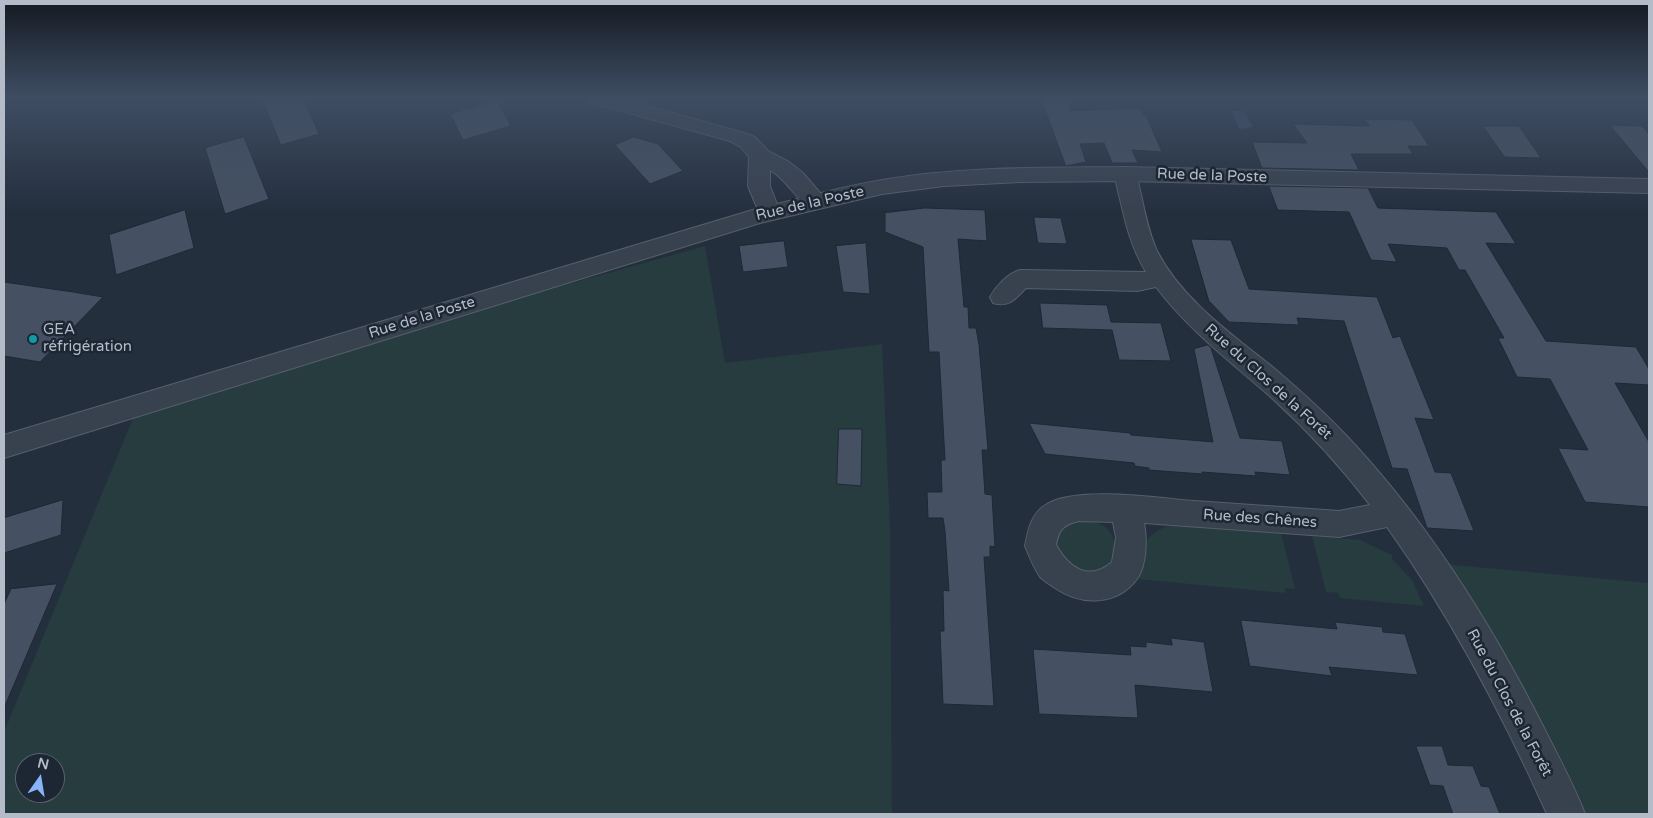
<!DOCTYPE html>
<html>
<head>
<meta charset="utf-8">
<style>
  body { margin:0 }
  #map { position:relative; width:1653px; height:818px; overflow:hidden; background:#242f3e; font-family:"Varela Round",sans-serif }
  canvas { display:block }
  .frame { position:absolute; inset:0; border:5px solid #b4bcc9; pointer-events:none }
  .north { position:absolute; left:15px; top:753px; width:50px; height:50px; box-sizing:border-box; background:#1d2633; border:1px solid #59626f; border-radius:50%; rotate:13deg; font-size:14px; font-weight:700; line-height:20px; text-align:center; color:#b4bcc9 }
  .north::after { content:''; display:block; margin:auto; width:18px; height:22px; background:#8ab4f8; clip-path:polygon(50% 0,100% 100%,50% 72%,0 100%) }
</style>
</head>
<body>
<div id="map">
<canvas width="1653" height="818"></canvas>
<div class="frame"></div>
<div class="north">N</div>
</div>
<script>
const ctx = document.querySelector('canvas').getContext('2d');
ctx.lineJoin = 'round';
function fillPath(path, color) {
  ctx.fillStyle = color;
  ctx.fill(path, 'evenodd');
}
function stroke(path, color, width, dash) {
  ctx.strokeStyle = color;
  ctx.lineWidth = width;
  ctx.lineCap = dash ? 'butt' : 'round';
  ctx.setLineDash(dash || []);
  ctx.stroke(path);
}
function drawText(font, color, halo, rows, align = 'center') {
  ctx.font = font + ' "Varela Round",sans-serif';
  ctx.lineWidth = 5;
  ctx.setLineDash([]);
  ctx.textBaseline = 'middle';
  ctx.strokeStyle = halo;
  ctx.fillStyle = color;
  for (const [text, x, y, turn = 0] of rows) {
    ctx.save();
    ctx.translate(x, y);
    ctx.rotate((+turn || 0) * Math.PI / 180);
    ctx.textAlign = isNaN(turn) ? turn : align;
    if (halo) ctx.strokeText(text, 0, 0);
    ctx.fillText(text, 0, 0);
    ctx.restore();
  }
}
const green = new Path2D(`
  M 705,246 L 725,363 L 882,344 L 890,528 L 892,814 L 4,814 L 4,732 L 133,418 L 443,319 ZM 25,763 L 55,763 L 55,793 L 25,793 Z
  M 1075,518 C 1107,523 1119,529 1114,563 C 1084,582 1077,572 1054,550 L 1054,533 Z
  M 1173,525 L 1281,533 L 1295,589 L 1285,588 L 1285,593 L 1136,579 C 1143,551 1141,532 1173,525 Z
  M 1312,536 L 1360,540 L 1392,555 L 1392,559 L 1412,580 L 1424,606 L 1340,598 L 1338,593 L 1326,592 Z
  M 1443,564 L 1649,583 L 1649,814 L 1579,814 L 1561,772 Z`);
const water = new Path2D(`
  M 1232,111 L 1244,111 L 1253,127 L 1239,129 Z`);
const building = new Path2D(`
  M 262,98 L 303,98 L 319,134 L 281,145 Z
  M 1041,98 L 1066,98 L 1070,111 L 1140,108 L 1143,115 L 1146,115 L 1162,152 L 1132,150 L 1138,163 L 1112,163 L 1104,143 L 1080,144 L 1086,162 L 1066,166 Z
  M 497,101 L 511,126 L 463,140 L 450,114 Z
  M 1365,119 L 1412,120 L 1429,146 L 1408,146 L 1413,154 L 1351,154 L 1359,170 L 1262,168 L 1252,142 L 1307,143 L 1293,124 L 1369,126 Z
  M 1610,125 L 1642,126 L 1649,134 L 1649,172 Z
  M 1483,126 L 1519,126 L 1541,158 L 1505,157 Z
  M 244,137 L 269,199 L 225,214 L 205,148 Z
  M 634,137 L 658,144 L 683,171 L 650,184 L 615,145 Z
  M 1269,186 L 1368,188 L 1378,208 L 1496,212 L 1516,244 L 1486,243 L 1546,341 L 1636,347 L 1649,369 L 1649,385 L 1615,383 L 1649,442 L 1649,507 L 1585,502 L 1558,448 L 1588,450 L 1550,379 L 1517,377 L 1498,338 L 1504,338 L 1465,270 L 1459,270 L 1447,248 L 1388,244 L 1397,262 L 1371,260 L 1349,212 L 1278,210 Z
  M 925,208 L 985,210 L 987,241 L 958,239 L 964,307 L 968,307 L 969,328 L 976,328 L 979,345 L 988,450 L 982,450 L 985,494 L 992,495 L 995,547 L 990,546 L 990,557 L 984,557 L 994,706 L 943,704 L 940,631 L 944,631 L 943,590 L 949,591 L 945,531 L 943,518 L 928,518 L 927,492 L 942,492 L 941,460 L 945,460 L 939,352 L 929,352 L 923,247 L 885,232 L 885,213 Z
  M 185,210 L 194,248 L 116,275 L 109,235 Z
  M 1034,217 L 1061,218 L 1067,244 L 1038,243 Z
  M 1191,239 L 1231,240 L 1249,289 L 1377,297 L 1393,338 L 1400,336 L 1434,420 L 1415,418 L 1435,472 L 1451,473 L 1474,531 L 1427,528 L 1407,469 L 1392,468 L 1344,321 L 1297,318 L 1299,325 L 1229,322 L 1209,301 Z
  M 784,241 L 788,267 L 743,272 L 739,246 Z
  M 866,243 L 870,294 L 843,292 L 836,246 Z
  M 4,282 L 73,292 L 103,297 L 40,362 L 4,356 Z
  M 1040,303 L 1107,305 L 1111,322 L 1161,323 L 1171,361 L 1119,360 L 1112,330 L 1043,328 Z
  M 1208,345 L 1211,348 L 1240,438 L 1282,441 L 1290,475 L 1255,472 L 1256,476 L 1202,472 L 1202,474 L 1149,470 L 1149,468 L 1135,466 L 1134,463 L 1045,454 L 1029,423 L 1130,433 L 1131,435 L 1213,442 L 1194,349 Z
  M 839,429 L 862,429 L 861,486 L 837,484 Z
  M 63,500 L 61,535 L 4,553 L 4,518 Z
  M 57,584 L 4,708 L 4,604 L 11,589 Z
  M 1241,620 L 1337,629 L 1335,622 L 1382,627 L 1383,632 L 1405,634 L 1418,675 L 1329,667 L 1332,676 L 1250,666 Z
  M 1171,638 L 1204,642 L 1213,692 L 1135,685 L 1138,718 L 1039,714 L 1033,649 L 1131,655 L 1130,646 L 1146,647 L 1146,642 L 1172,645 Z
  M 1416,746 L 1442,746 L 1448,765 L 1473,766 L 1481,786 L 1489,787 L 1500,814 L 1453,814 L 1443,786 L 1430,785 Z`);
const minor = new Path2D(`
  M 586,98 L 619,98 L 744,133 L 755,137 L 768,151 L 789,162 L 803,173 L 827,201 L 824,206 C 819,208 814,209 808,206 C 796,199 786,179 770,170 L 770,186 L 780,212 L 777,217 L 769,219 L 761,217 L 748,186 L 749,157 L 741,147 L 730,141 L 589,102 Z
  M 1125,167 L 1133,169 L 1136,174 C 1143,199 1146,227 1157,251 C 1182,300 1233,335 1275,369 C 1303,393 1331,418 1356,446 C 1432,529 1493,627 1544,728 C 1558,756 1574,785 1585,814 L 1547,814 C 1502,714 1451,617 1387,527 L 1339,537 L 1144,523 C 1147,539 1147,565 1137,579 C 1117,606 1081,606 1055,588 C 1051,585 1044,581 1040,577 C 1034,568 1029,556 1025,546 C 1028,530 1031,513 1047,504 C 1078,486 1158,498 1194,501 C 1243,504 1291,508 1339,511 L 1370,505 C 1341,467 1310,433 1275,401 C 1234,364 1190,332 1156,287 L 1137,291 L 1026,288 C 1015,299 1009,308 993,303 L 990,297 C 996,286 1007,274 1020,270 L 1146,272 C 1127,241 1123,209 1114,174 L 1117,169 ZM 1079,521 L 1113,522 L 1116,538 L 1112,562 C 1089,582 1069,568 1056,545 C 1059,529 1063,525 1079,521 Z`);
const tertiary = new Path2D(`
  M 1125,167 L 1649,179 L 1649,193 L 1125,181 L 1020,182 L 944,186 L 882,194 L 760,223 L 4,458 L 4,435 L 756,209 C 798,199 840,187 882,180 C 962,166 1044,168 1125,167 Z`);
const markers = [
  [33,339,5,"#0f9aa8"]
];
const streetNames = [
  ["Rue de la Poste",1212,176,2],
  ["Rue de la Poste",810,204,-13],
  ["Rue de la Poste",422,318,-17],
  ["Rue du Clos de la Forêt",1268,382,42],
  ["Rue des Chênes",1260,519,4],
  ["Rue du Clos de la Forêt",1509,703,62]
];
const poiNames = [
  ["GEA",43,330],
  ["réfrigération",43,347]
];
fillPath(green, '#263c3f');
fillPath(water, '#394c67');
fillPath(building, '#455162');
stroke(building, '#1f2835', 1);
stroke(minor, '#565f6c', 2);
stroke(tertiary, '#565f6c', 2);
fillPath(minor, '#38414e');
fillPath(tertiary, '#38414e');
const sky = ctx.createLinearGradient(0, 0, 0, 213);
sky.addColorStop(0, '#141a22');
sky.addColorStop(0.46, '#3f4d63');
sky.addColorStop(1, '#3f4d6300');
ctx.fillStyle = sky;
ctx.fillRect(0, 0, 1653, 213);
for (const [x, y, r, color] of markers) {
  const dot = new Path2D();
  dot.arc(x, y, r, 0, 2 * Math.PI);
  ctx.fillStyle = color;
  ctx.fill(dot);
  stroke(dot, '#1d2633', 2);
}
drawText('15px', '#b4bcc9', '#1d2633', streetNames);
drawText('15px', '#b4bcc9', '#1d2633', poiNames, 'left');
</script>
</body>
</html>
